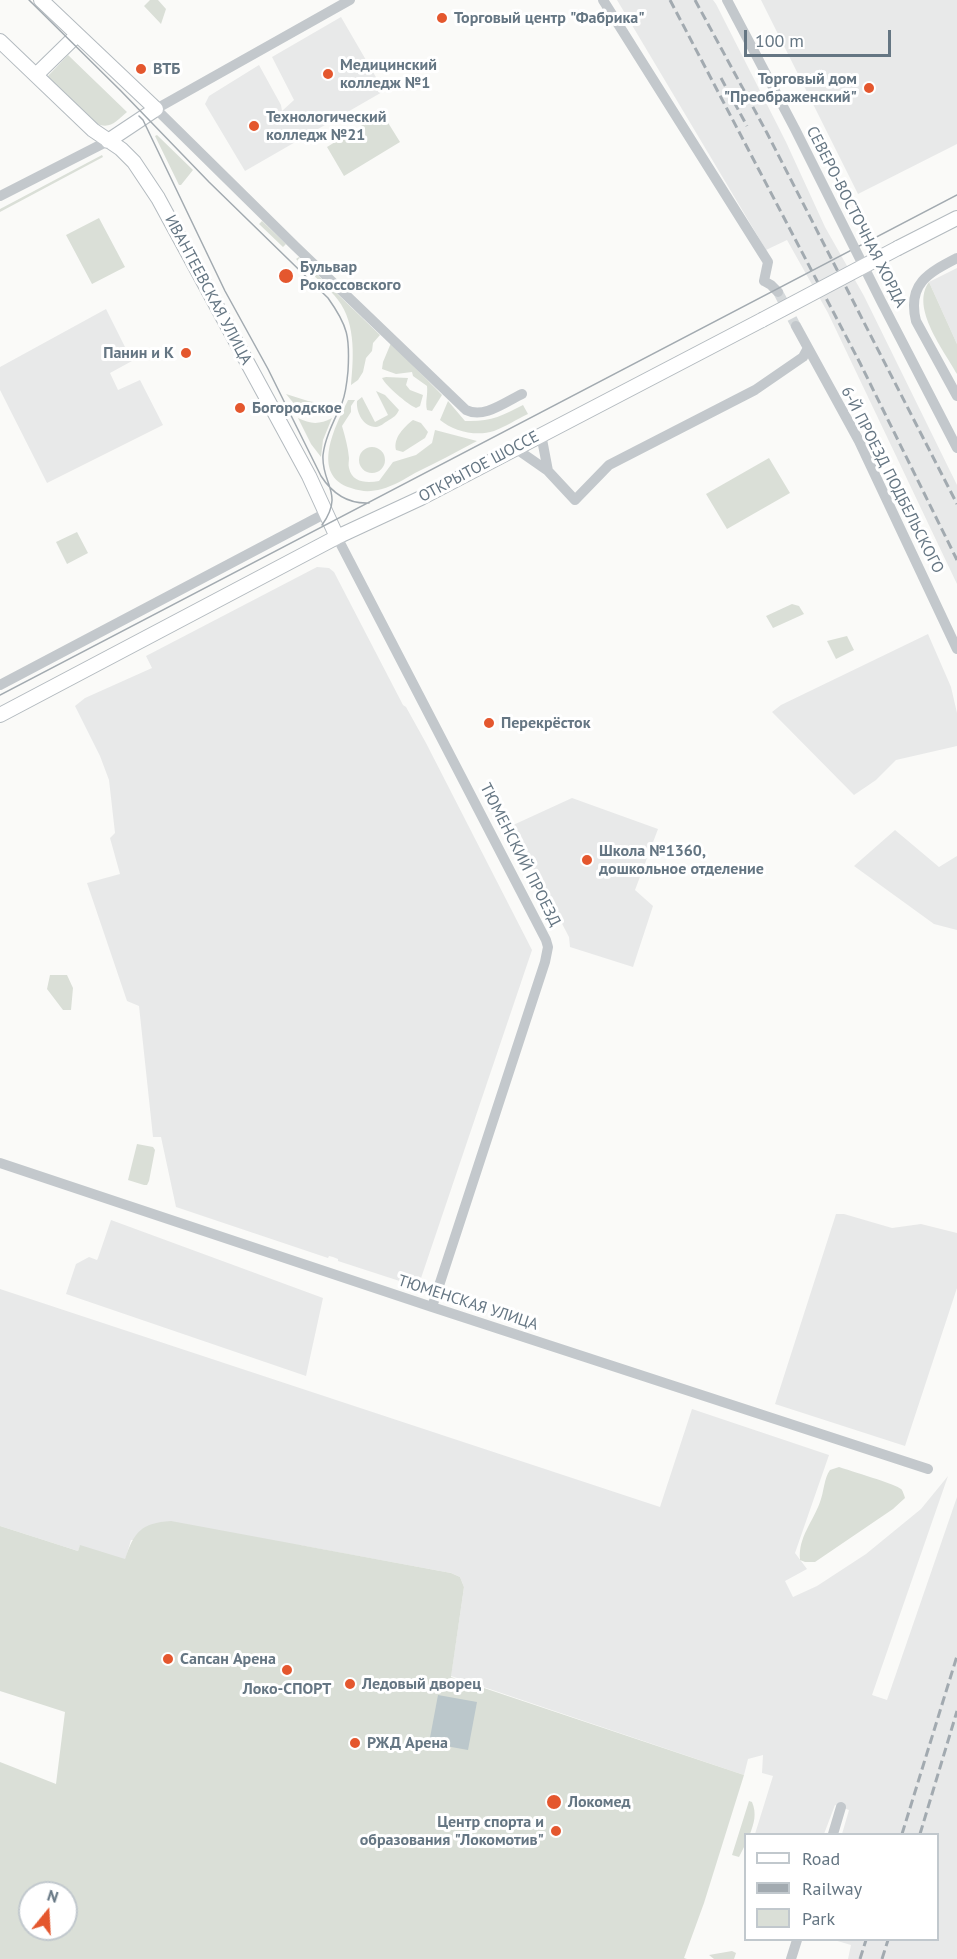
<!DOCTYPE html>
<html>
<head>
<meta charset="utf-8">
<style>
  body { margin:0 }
  #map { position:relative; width:957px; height:1959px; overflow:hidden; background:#fafaf8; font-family:"PT Sans",sans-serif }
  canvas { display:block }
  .legend { position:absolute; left:744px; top:1833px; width:195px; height:108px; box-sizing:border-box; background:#fff; border:2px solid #c1c8cd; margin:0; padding:8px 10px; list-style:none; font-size:18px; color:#657683 }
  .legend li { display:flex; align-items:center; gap:12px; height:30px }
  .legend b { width:30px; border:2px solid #c1c8cd }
  .north { position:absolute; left:18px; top:1881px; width:60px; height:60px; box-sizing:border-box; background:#fff; border:2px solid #c1c8cd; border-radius:50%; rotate:18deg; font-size:16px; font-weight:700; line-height:24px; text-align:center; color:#657683 }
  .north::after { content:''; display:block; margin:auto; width:21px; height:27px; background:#e4572e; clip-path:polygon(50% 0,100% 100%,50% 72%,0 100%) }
  .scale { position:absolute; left:744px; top:30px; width:147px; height:27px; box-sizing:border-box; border:3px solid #657683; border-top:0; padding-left:8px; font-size:18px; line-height:21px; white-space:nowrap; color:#657683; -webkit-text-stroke:4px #fff; paint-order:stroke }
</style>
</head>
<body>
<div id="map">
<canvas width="957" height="1959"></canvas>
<ul class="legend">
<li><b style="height:8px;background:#fff"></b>Road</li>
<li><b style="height:8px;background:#a2aab0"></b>Railway</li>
<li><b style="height:16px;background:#dadfd7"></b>Park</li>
</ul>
<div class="north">N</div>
<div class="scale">100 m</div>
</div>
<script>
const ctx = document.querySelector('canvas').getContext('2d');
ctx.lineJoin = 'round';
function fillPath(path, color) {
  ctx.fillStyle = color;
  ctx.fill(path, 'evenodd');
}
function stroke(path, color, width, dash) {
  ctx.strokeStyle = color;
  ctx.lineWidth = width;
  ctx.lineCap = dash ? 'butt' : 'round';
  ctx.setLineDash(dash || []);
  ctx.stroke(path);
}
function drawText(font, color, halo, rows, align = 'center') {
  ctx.font = font + ' "PT Sans",sans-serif';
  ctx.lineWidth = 6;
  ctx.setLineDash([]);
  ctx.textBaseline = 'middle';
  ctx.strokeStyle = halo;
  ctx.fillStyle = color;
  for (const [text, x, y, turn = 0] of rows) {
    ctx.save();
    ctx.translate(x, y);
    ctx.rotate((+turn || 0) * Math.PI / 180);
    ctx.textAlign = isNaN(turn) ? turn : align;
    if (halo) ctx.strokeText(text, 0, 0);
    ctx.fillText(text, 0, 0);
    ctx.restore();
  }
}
const built = new Path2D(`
  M 617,0 L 713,0 L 716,4 L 786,142 L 825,227 L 864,296 L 957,485 L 957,584 L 828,313 L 787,240 L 766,250 Z
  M 761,0 L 957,0 L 957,144 L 858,194 Z
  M 341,17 L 384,91 L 245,171 L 205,104 L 209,96 L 259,65 L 281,105 L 282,111 L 294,100 L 272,57 Z
  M 957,268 L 957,344 L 929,282 Z
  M 106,309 L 132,361 L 110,373 L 118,390 L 140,380 L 163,425 L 47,483 L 0,390 L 0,367 Z
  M 317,567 L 329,568 L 334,572 L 403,705 L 406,707 L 426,743 L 532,950 L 418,1287 L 338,1261 L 338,1259 L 333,1257 L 329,1256 L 328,1258 L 176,1207 L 161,1137 L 153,1137 L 139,1006 L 127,1001 L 87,883 L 120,874 L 110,838 L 115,833 L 109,780 L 100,756 L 75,706 L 85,698 L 152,668 L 146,656 Z
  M 928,634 L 951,687 L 957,713 L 957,746 L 896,760 L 876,780 L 854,795 L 772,712 L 781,705 Z
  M 572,798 L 658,829 L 635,890 L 653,906 L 633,967 L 570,947 L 569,937 L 511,826 Z
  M 895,830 L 939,867 L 957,856 L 957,930 L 934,924 L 854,866 Z
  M 836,1214 L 844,1214 L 892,1228 L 921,1224 L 957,1233 L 957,1288 L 905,1446 L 775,1404 Z
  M 111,1220 L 323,1298 L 306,1376 L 66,1294 L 76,1264 L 89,1257 L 97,1260 L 98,1258 Z
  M 0,1289 L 660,1507 L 692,1409 L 829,1455 L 795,1553 L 807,1569 L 785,1581 L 793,1597 L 817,1586 L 866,1554 L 921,1509 L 948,1476 L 872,1695 L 887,1700 L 957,1497 L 957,1959 L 848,1959 L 851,1945 L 834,1940 L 938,1940 L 938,1834 L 842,1834 L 849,1810 L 835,1805 L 824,1834 L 755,1834 L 773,1776 L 762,1773 L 763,1755 L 748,1759 L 744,1775 L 451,1676 L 464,1587 L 460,1577 L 451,1573 L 299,1545 L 131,1540 L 125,1560 L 80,1546 L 78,1551 L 0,1526 Z`);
const green = new Path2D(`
  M 150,0 L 158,0 L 166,9 L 161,24 L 144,6 Z
  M 68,55 L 127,112 C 115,122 111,130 94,123 L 47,77 Z
  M 382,113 L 400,142 L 344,176 L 327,147 Z
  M 157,135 L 193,170 L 181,185 L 179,185 L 155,136 Z
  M 102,155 L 103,157 L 0,212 L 0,209 Z
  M 99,218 L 125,267 L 92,284 L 66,235 Z
  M 262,221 L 286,244 L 283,247 L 259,224 Z
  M 299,257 L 380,335 L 373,343 L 372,351 L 366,358 L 363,372 L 358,380 L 351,385 C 354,354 356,319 334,295 C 322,282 308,271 296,259 Z
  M 929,282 L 957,344 L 957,374 C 944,350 910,308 929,282 Z
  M 391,343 L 442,395 L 432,411 L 427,410 C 425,402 428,395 427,386 L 413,376 L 412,372 L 396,374 L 382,369 L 383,362 Z
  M 386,377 L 408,378 L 406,385 L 410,390 L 423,395 L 420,406 L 416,408 C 407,404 386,386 382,378 Z
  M 376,391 L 385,395 L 399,410 C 396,416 394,417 389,420 C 384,423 380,427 376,427 C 363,427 356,412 357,401 L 362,397 L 375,422 L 388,415 Z
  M 286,394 L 308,401 L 325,404 L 339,404 L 329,413 L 313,416 L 296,406 Z
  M 348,400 L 355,400 L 351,406 L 351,412 L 342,426 C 345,436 348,447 349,458 C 349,461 348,465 349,468 C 352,483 367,483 379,481 L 393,462 L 416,455 L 432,443 L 435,430 L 477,441 C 456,452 436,463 415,473 C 405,479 393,486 382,489 C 370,492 363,492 351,488 C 309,475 336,425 348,400 Z
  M 448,401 L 465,421 C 490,422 502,416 523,405 L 528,414 C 517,419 505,427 494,431 C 476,437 453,431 440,420 Z
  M 298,418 C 310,424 319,425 332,418 L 323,440 L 321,457 L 311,444 Z
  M 413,420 L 421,423 L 428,432 L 425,438 L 403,452 L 396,450 C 393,438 404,427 413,420 Z
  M359 460a13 13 0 1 1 26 0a13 13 0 1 1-26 0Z
  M 769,458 L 790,493 L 727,529 L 706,494 Z
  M 77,532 L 88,553 L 67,564 L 56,542 Z
  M 792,604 L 799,606 L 804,614 L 773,628 L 766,616 Z
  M 847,636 L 854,650 L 836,659 L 827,641 Z
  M 50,975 L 67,975 L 73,988 L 71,1010 L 63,1010 L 47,989 Z
  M 137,1144 L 153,1147 L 155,1150 L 149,1181 L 147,1185 L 144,1185 L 128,1180 Z
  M 839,1467 C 848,1470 898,1485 901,1489 C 902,1489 905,1497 905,1498 L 893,1509 L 815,1562 L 805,1562 L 800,1560 C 798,1537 813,1522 820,1502 C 824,1492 824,1478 830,1470 Z
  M 171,1521 L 451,1573 L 460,1577 L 464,1587 L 451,1677 L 744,1775 L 704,1903 L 684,1958 L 687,1959 L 0,1959 L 0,1762 L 56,1784 L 65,1712 L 0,1691 L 0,1526 L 78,1551 L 80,1545 L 125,1559 C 134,1532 141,1523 171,1521 ZM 30,1893 L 66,1893 L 66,1929 L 30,1929 Z
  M 749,1801 L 752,1802 C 757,1814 754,1823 750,1834 L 746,1834 L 745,1845 L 739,1857 L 732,1855 Z
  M 732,1951 L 736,1953 L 734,1959 L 714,1959 L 709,1955 Z`);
const water = new Path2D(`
  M 438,1695 L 477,1702 L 468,1750 L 429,1743 Z`);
const streetTunnel = new Path2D(`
  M 778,292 L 796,326`);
const street = new Path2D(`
  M 350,0 L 156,109 L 296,247 L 466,410 C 484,419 505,402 522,394
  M 603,0 L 768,262 L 764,281
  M 0,196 L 108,141
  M 957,258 C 928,273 907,284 916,321 L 957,396
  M 764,281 L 771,285 L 778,292
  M 796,326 L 859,441 L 957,649
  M 541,434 L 548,471
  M 515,448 L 548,471 L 575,500 L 609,465 L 755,390 L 803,357 L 808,348
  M 337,537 L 546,940 L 548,947 L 545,962 L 432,1307
  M 0,685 L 326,513
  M 0,1163 L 432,1307 L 928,1469
  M 833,1834 L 841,1807
  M 791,1959 L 797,1940`);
const secondary = new Path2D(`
  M 41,0 L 156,109 L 108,141
  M 0,41 L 93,130 L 121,149 L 134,162 L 158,198 L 309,476 L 337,537
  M 36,75 L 77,35
  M 898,248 L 957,218
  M 0,715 L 337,537 L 421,498 L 762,320`);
const tram = new Path2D(`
  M 29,0 L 121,91 L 209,182 L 328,298 C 348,326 350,337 348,371 C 347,382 346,393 342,403 C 335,419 325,437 323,455 C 321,484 345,493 322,525
  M 139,116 L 143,120 L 225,291 L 268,369 L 321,476 C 332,493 348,504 369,503
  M 0,695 C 319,528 639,363 957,195`);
const rail = new Path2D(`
  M 670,0 L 860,363 L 957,560
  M 695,0 L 767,133 L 957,504
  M 721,78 L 747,126
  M 902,1834 L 957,1656
  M 920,1834 L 957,1711
  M 860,1959 L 866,1940
  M 882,1959 L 888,1940`);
const streetBridge = new Path2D(`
  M 727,0 L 795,129 L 881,301 L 957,448`);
const secondaryBridge = new Path2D(`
  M 762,320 L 898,248`);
const markers = [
  [442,18,6,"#e4572e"],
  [141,69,6,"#e4572e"],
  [328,74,6,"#e4572e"],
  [869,88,6,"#e4572e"],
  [254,126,6,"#e4572e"],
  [286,276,8,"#e4572e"],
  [186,353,6,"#e4572e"],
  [240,408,6,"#e4572e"],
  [489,723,6,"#e4572e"],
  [587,860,6,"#e4572e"],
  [168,1659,6,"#e4572e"],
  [287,1670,6,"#e4572e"],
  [350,1684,6,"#e4572e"],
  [355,1743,6,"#e4572e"],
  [554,1802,8,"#e4572e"],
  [556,1831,6,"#e4572e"]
];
const poiNames = [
  ["Торговый центр \"Фабрика\"",454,18],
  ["Медицинский",340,65],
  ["колледж №1",340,83],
  ["ВТБ",153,69],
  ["Торговый дом",857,79,"right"],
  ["\"Преображенский\"",857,97,"right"],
  ["Технологический",266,117],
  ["колледж №21",266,135],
  ["Бульвар",300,267],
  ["Рокоссовского",300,285],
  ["Панин и К",174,353,"right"],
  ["Богородское",252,408],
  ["Перекрёсток",501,723],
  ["Школа №1360,",599,851],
  ["дошкольное отделение",599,869],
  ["Сапсан Арена",180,1659],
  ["Ледовый дворец",362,1684],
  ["Локо-СПОРТ",287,1689,"center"],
  ["РЖД Арена",367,1743],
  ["Локомед",568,1802],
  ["Центр спорта и",544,1822,"right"],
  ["образования \"Локомотив\"",544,1840,"right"]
];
const streetNames = [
  ["СЕВЕРО-ВОСТОЧНАЯ ХОРДА",856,217,63],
  ["ИВАНТЕЕВСКАЯ УЛИЦА",208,290,62],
  ["ОТКРЫТОЕ ШОССЕ",479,467,-28],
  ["6-Й ПРОЕЗД ПОДБЕЛЬСКОГО",892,480,63],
  ["ТЮМЕНСКИЙ ПРОЕЗД",520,855,63],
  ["ТЮМЕНСКАЯ УЛИЦА",468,1303,18]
];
fillPath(built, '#e8e9e9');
fillPath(green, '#dadfd7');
fillPath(water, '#bbc7cb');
stroke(streetTunnel, '#d5d9db', 10, [10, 5]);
stroke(secondary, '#b3babf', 16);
stroke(street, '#c3c8cc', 10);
stroke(secondary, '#fff', 14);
stroke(tram, '#a2aab0', 1.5);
stroke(rail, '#a2aab0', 3, [9, 4.5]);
stroke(secondaryBridge, '#b3babf', 16, []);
stroke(streetBridge, '#c3c8cc', 10);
stroke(secondaryBridge, '#fff', 14);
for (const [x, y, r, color] of markers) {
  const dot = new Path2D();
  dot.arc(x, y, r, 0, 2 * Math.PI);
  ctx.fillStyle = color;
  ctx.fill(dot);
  stroke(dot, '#fff', 2);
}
drawText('bold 16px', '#657683', '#fff', poiNames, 'left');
drawText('16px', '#657683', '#fff', streetNames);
</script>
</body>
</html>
